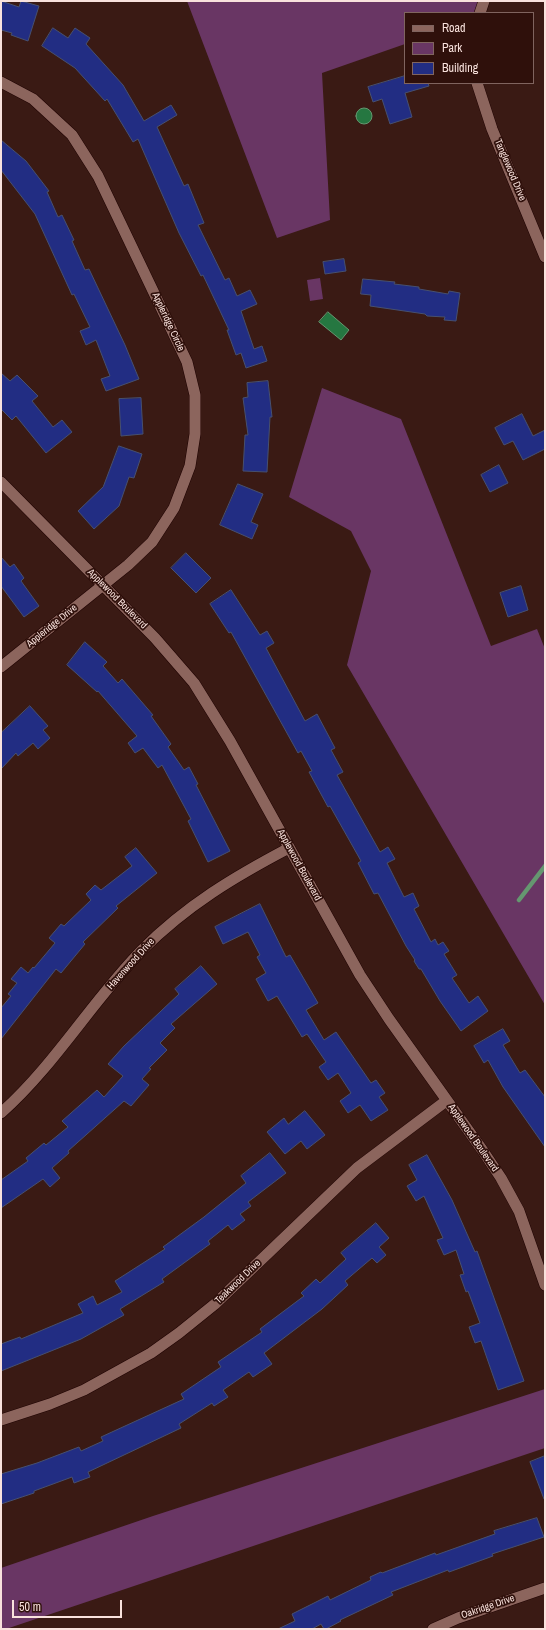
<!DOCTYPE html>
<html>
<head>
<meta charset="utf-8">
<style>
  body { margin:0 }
  #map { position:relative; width:546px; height:1630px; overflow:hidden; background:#3a1a14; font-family:"Archivo Narrow",sans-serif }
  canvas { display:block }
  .frame { position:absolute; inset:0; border:2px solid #f9e2dd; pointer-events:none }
  .legend { position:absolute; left:404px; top:12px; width:130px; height:72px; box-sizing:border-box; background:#2f100b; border:1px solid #80645f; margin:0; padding:5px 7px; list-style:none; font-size:12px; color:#f9e2dd }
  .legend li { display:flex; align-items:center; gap:8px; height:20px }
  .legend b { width:20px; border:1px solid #80645f }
  .scale { position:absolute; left:12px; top:1600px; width:110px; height:18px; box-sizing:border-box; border:2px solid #f9e2dd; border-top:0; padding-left:5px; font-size:12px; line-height:14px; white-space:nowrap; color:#f9e2dd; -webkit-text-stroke:3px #2f100b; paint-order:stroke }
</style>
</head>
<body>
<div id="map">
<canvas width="546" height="1630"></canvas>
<div class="frame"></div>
<ul class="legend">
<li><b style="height:5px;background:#8c655d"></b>Road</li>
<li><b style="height:11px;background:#693664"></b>Park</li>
<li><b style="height:11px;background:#222d83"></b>Building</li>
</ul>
<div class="scale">50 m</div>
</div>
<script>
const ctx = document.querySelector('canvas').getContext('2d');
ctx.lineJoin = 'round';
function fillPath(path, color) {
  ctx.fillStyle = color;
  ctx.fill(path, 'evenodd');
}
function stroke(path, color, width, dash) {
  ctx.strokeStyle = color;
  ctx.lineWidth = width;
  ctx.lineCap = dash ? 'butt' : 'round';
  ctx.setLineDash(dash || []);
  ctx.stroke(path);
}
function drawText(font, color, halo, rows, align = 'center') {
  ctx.font = font + ' "Archivo Narrow",sans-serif';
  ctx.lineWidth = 3.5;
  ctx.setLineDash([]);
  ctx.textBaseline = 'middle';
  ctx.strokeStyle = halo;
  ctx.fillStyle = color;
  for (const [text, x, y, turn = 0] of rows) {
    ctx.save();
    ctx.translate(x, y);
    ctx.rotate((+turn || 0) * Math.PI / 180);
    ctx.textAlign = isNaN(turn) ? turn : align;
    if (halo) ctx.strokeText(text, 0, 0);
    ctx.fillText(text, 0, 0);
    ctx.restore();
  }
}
const green = new Path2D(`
  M 187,1 L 484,1 L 480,13 L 405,13 L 405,44 L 322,73 L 330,220 L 277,238 Z
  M 320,278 L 323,299 L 310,301 L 307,280 Z
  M 322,388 L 401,419 L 491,646 L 537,629 L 545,649 L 545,1005 L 347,665 L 371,571 L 351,531 L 289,497 Z
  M 545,1389 L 545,1448 L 6,1629 L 1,1629 L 1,1568 L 153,1516 Z`);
const water = new Path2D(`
  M356 116a8 8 0 1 1 16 0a8 8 0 1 1-16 0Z
  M 328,312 L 349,330 L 341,340 L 319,322 Z`);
const stream = new Path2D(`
  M 519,900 L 545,866`);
const building = new Path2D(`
  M 1,1 L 19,7 L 21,1 L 39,6 L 28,41 L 11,35 L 12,33 L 1,30 Z
  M 53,28 L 68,38 L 75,28 L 90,38 L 86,44 L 123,85 L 144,121 L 171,105 L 177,115 L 157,127 L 184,186 L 188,184 L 204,223 L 198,225 L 225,280 L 229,278 L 237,296 L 250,290 L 257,304 L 241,311 L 254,349 L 262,346 L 267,361 L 246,368 L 241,353 L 236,355 L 227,330 L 229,330 L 203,275 L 201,276 L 179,233 L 138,139 L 133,142 L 107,99 L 105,101 L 75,68 L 42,46 Z
  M 405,76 L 405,83 L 428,83 L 429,86 L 405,93 L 412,117 L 390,124 L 382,99 L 373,102 L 368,87 Z
  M 1,140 L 26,161 L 49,191 L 47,192 L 58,217 L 62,215 L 74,240 L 72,241 L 85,270 L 89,269 L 125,345 L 139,379 L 106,391 L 101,379 L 110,376 L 96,340 L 86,345 L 80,331 L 90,327 L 74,294 L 72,295 L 35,214 L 1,170 Z
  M 344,259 L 346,271 L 325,274 L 323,262 Z
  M 363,279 L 395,282 L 394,284 L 419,287 L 419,289 L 448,294 L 449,291 L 460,293 L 456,321 L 444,320 L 445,317 L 427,316 L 425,314 L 370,306 L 371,295 L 361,294 Z
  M 1,373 L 10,381 L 17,375 L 38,396 L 32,401 L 53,427 L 62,420 L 72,432 L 46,453 L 16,416 L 12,420 L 1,409 Z
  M 268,381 L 272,417 L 270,417 L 267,472 L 243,471 L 245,435 L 248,435 L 243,398 L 248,397 L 247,383 Z
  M 141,398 L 143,434 L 121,436 L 119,399 Z
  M 522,414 L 533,436 L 545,430 L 545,449 L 523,460 L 513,441 L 504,445 L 495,428 Z
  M 119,446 L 142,454 L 134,478 L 129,477 L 119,506 L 94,529 L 78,511 L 103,487 Z
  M 499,465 L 508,483 L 490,492 L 481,475 Z
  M 238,484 L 263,494 L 251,522 L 258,525 L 252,539 L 220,525 Z
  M 186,553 L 211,578 L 196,593 L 171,568 Z
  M 1,557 L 10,567 L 14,564 L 24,578 L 21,581 L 39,606 L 24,617 L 1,586 Z
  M 521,586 L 528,610 L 508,617 L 500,593 Z
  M 231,590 L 260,635 L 267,631 L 274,643 L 266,648 L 305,721 L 317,714 L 335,748 L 331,750 L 343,772 L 337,775 L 380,852 L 388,847 L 395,859 L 387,863 L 404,897 L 413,893 L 419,906 L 414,909 L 431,942 L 435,939 L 438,945 L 443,942 L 449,951 L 444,954 L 457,975 L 452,978 L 469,1003 L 478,996 L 488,1011 L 461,1031 L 440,1001 L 421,969 L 419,969 L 414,961 L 415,960 L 406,946 L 378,893 L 374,894 L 358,863 L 361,861 L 330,806 L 328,807 L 309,772 L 312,771 L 301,751 L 298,753 L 231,632 L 229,633 L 210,604 Z
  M 85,642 L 107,662 L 103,666 L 118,683 L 122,679 L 153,715 L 151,716 L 171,744 L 168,747 L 184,770 L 189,767 L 198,784 L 196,785 L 230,851 L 208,862 L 188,821 L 191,819 L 162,765 L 158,768 L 143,748 L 135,753 L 128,743 L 137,736 L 98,691 L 97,692 L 67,665 Z
  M 30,706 L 48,726 L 43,730 L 50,738 L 38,749 L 33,743 L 18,756 L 16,753 L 1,769 L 1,733 Z
  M 136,848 L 157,873 L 116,906 L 118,908 L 83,942 L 85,944 L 61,973 L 56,969 L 1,1039 L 1,1008 L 11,996 L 8,994 L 17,983 L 11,979 L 21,967 L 28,973 L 33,967 L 34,968 L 55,943 L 49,938 L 61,924 L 64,926 L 91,900 L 86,894 L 95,885 L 101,890 L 132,866 L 125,857 Z
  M 260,904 L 286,957 L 290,955 L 318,1003 L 306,1010 L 324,1040 L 336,1032 L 371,1083 L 376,1080 L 385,1093 L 379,1097 L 388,1110 L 371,1121 L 360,1105 L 348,1113 L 340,1101 L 351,1093 L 338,1073 L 328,1080 L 319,1067 L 326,1062 L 307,1034 L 302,1037 L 277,996 L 268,1001 L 256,979 L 266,973 L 257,957 L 260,955 L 248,932 L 223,944 L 215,927 Z
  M 201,966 L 217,984 L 171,1024 L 175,1028 L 160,1043 L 167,1050 L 149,1068 L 151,1069 L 142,1079 L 149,1085 L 131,1106 L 124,1101 L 68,1151 L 69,1153 L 52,1168 L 60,1178 L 50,1187 L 43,1179 L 1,1208 L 1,1180 L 28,1161 L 26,1158 L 44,1143 L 46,1145 L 68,1127 L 62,1121 L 97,1090 L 104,1097 L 123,1076 L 108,1064 L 124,1046 L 179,994 L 175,989 Z
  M 503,1029 L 510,1041 L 503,1045 L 520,1073 L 525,1070 L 545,1097 L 545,1147 L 503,1087 L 488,1060 L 484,1063 L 474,1046 Z
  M 305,1111 L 325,1135 L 307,1149 L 301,1141 L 285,1154 L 267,1132 L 284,1118 L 288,1124 Z
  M 270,1153 L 286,1173 L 248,1202 L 251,1206 L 240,1214 L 245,1220 L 232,1230 L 228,1225 L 208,1241 L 210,1244 L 162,1279 L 164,1282 L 120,1309 L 124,1315 L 81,1339 L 1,1371 L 1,1344 L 20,1337 L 21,1339 L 83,1313 L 78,1304 L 93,1296 L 97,1305 L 122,1292 L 115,1281 L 165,1249 L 163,1247 L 204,1217 L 246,1183 L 241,1176 Z
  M 427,1155 L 452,1200 L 475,1252 L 477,1251 L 524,1381 L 498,1390 L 481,1341 L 475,1343 L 469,1327 L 480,1323 L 468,1291 L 466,1292 L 460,1275 L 464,1274 L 456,1250 L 444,1255 L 437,1240 L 443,1238 L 424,1196 L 416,1201 L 407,1186 L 417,1180 L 409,1165 Z
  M 376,1223 L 389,1238 L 379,1247 L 386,1255 L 377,1263 L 372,1258 L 345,1281 L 348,1285 L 322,1309 L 264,1353 L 272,1364 L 253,1377 L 249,1372 L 223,1390 L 228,1397 L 214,1406 L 212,1403 L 179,1424 L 181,1428 L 88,1472 L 90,1477 L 74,1483 L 72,1477 L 34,1491 L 34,1493 L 1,1504 L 1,1474 L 37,1463 L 79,1447 L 81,1451 L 103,1441 L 101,1437 L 184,1399 L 181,1394 L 221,1367 L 218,1362 L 262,1332 L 260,1329 L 304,1296 L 301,1293 L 316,1279 L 320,1283 L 346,1259 L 341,1253 Z
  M 545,1456 L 545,1499 L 544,1499 L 530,1462 Z
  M 537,1518 L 544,1537 L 492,1554 L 493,1556 L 449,1572 L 448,1570 L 391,1592 L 393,1595 L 340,1620 L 341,1621 L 326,1629 L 324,1629 L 321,1624 L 312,1629 L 278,1629 L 295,1621 L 292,1614 L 328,1596 L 330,1600 L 371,1580 L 370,1577 L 381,1572 L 382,1573 L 435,1553 L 436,1555 L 495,1534 L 494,1531 Z`);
const street = new Path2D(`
  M 480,13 L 484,1
  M 1,82 L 33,99 L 72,135 L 98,176 L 187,362 L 195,395 L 195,434 L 190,466 L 174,508 L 152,542 L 128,565 L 1,667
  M 477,83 L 492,129 L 545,257
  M 1,482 L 155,638 L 194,683 L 230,741 L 360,975 L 389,1019 L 483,1151 L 501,1178 L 519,1211 L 545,1285
  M 1,1113 C 55,1065 92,1001 142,950 C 187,905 234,877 289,848
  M 1,1420 L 50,1404 L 84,1390 L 151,1353 L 179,1333 L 215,1304 L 357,1168 L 446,1101
  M 433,1629 L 458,1618 L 545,1588`);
const streetNames = [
  ["Tanglewood Drive",510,170,67],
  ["Appleridge Circle",168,322,65],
  ["Applewood Boulevard",117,599,45],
  ["Appleridge Drive",52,626,-39],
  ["Applewood Boulevard",299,865,61],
  ["Havenwood Drive",131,964,-48],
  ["Applewood Boulevard",473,1138,55],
  ["Teakwood Drive",238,1282,-44],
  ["Oakridge Drive",488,1607,-19]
];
fillPath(green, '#693664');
fillPath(water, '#257741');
stroke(water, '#659770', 1);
stroke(stream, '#659770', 4.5);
fillPath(building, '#222d83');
stroke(building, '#47506f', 1);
stroke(street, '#1f0302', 12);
stroke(street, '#8c655d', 11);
drawText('10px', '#f9e2dd', '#2f100b', streetNames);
</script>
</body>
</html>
